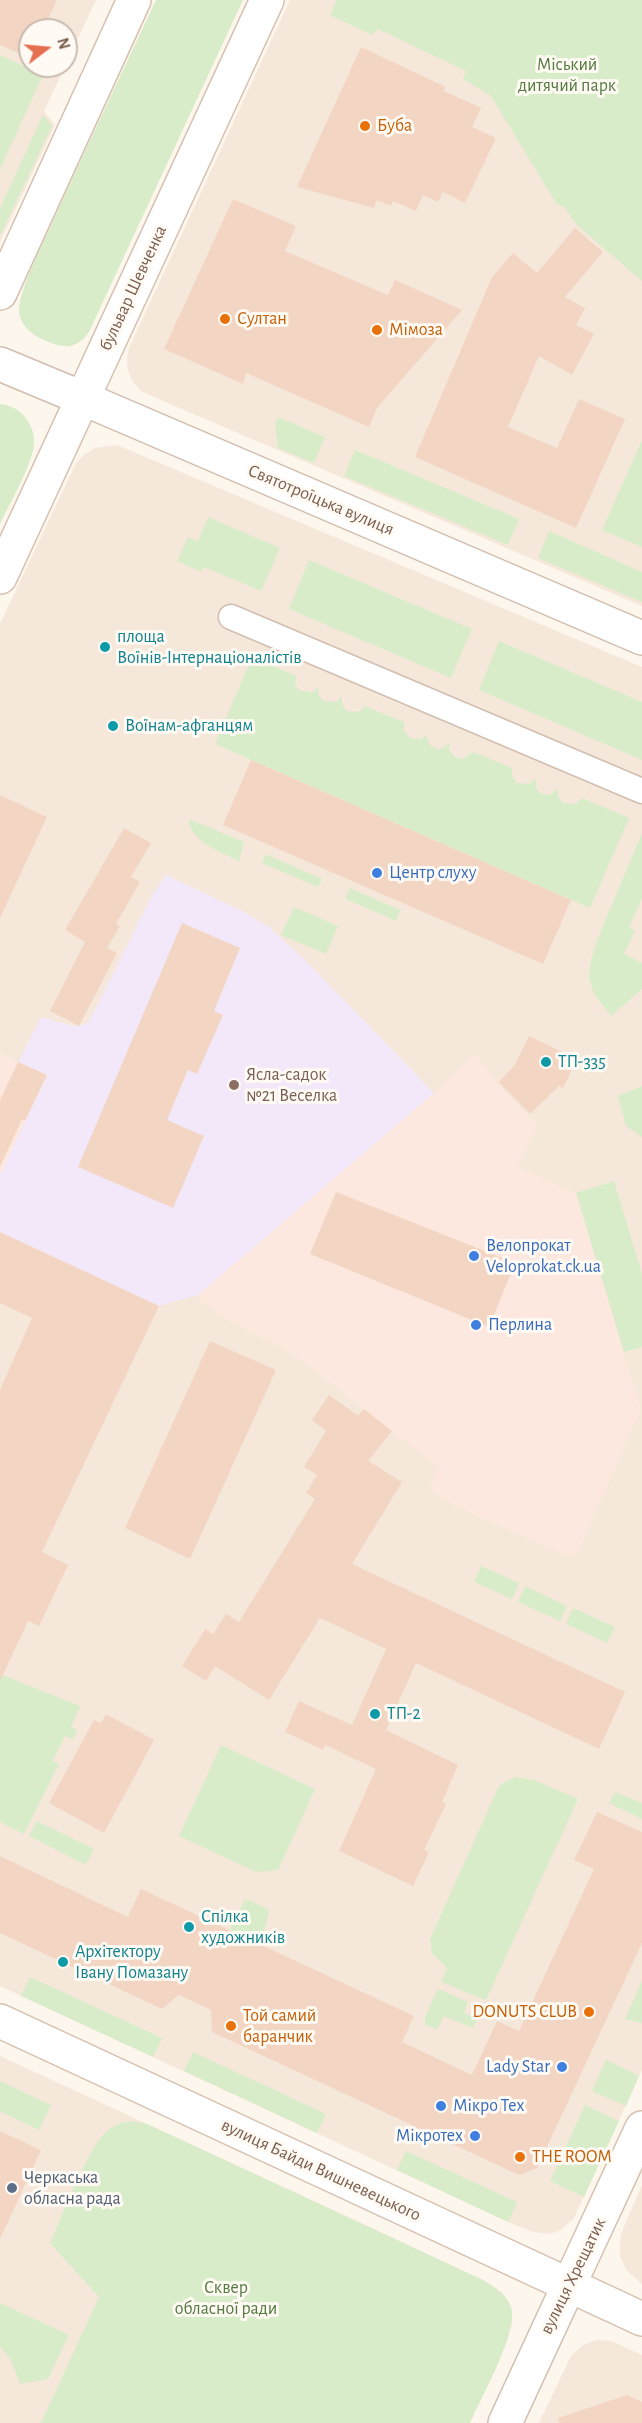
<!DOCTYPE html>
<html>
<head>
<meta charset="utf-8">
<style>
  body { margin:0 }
  #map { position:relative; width:642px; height:2423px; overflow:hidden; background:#fdf6ec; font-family:"Alegreya Sans",sans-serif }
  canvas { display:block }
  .north { position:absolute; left:18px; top:18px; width:60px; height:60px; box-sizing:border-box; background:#fffaf3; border:2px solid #cabbb1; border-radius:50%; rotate:74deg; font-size:16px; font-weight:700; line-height:24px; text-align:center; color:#7a5c4d }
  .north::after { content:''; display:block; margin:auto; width:21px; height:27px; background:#e76f51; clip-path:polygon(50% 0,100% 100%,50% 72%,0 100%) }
</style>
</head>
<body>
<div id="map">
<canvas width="642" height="2423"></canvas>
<div class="north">N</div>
</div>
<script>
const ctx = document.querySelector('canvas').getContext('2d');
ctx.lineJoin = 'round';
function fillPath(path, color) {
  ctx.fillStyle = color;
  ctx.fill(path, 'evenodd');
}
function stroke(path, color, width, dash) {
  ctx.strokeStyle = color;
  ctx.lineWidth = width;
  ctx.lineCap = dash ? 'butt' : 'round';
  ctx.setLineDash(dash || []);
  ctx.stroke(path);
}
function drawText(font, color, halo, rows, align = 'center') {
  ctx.font = font + ' "Alegreya Sans",sans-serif';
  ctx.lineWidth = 6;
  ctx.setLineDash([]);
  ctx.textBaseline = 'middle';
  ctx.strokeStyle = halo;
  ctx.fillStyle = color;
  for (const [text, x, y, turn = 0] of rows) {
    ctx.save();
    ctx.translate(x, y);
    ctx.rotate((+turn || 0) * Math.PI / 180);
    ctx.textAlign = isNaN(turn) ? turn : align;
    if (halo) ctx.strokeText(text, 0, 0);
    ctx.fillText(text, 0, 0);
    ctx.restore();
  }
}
const residential = new Path2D(`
  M 0,0 L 96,0 L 66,64 L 66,30 L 30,30 L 30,66 L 65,66 L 44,111 L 55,125 L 0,242 Z
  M 290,0 L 642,0 L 642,606 L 149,395 L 141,391 L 133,382 L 128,371 L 127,359 L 129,348 Z
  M 117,445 L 642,667 L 642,2070 L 574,2218 L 561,2230 L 550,2234 L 533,2232 L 508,2222 L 0,1986 L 0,624 L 76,463 L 85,454 L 95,448 Z
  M 0,2056 L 353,2219 L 485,2281 L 502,2292 L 511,2307 L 512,2324 L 507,2341 L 470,2423 L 0,2423 Z
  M 642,2185 L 642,2284 L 627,2271 L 620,2256 L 620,2242 L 621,2234 Z
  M 597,2340 L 611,2341 L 642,2355 L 642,2423 L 539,2423 L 571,2356 L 583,2345 Z`);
const commercial = new Path2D(`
  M 0,1053 L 47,1075 L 0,1175 Z
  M 475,1053 L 498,1084 L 537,1126 L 517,1167 L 576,1193 L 641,1410 L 575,1559 L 455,1506 L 428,1489 L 440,1468 L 295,1356 L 219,1315 L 203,1303 L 198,1295 L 434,1093 Z`);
const education = new Path2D(`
  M 166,875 L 242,911 L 269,927 L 303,958 L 434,1093 L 198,1295 L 159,1306 L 0,1232 L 0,1175 L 47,1075 L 18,1062 L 41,1017 L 70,1025 L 79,1026 L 89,1022 L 152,895 Z`);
const green = new Path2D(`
  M 156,0 L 243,0 L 89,332 C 81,343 72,349 58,345 C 42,341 21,331 19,312 C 18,291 43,244 52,223 C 86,149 121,74 156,0 Z
  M 337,0 L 642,0 L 642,281 L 578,226 L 564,207 L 556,203 L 491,96 L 463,79 L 466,71 L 378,29 L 372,35 L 330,15 Z
  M 0,55 L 43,75 L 0,169 Z
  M 43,115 L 52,126 L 0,236 L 0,208 Z
  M 0,404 C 23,406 39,429 33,451 C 26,476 11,501 0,524 Z
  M 278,417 L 325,437 L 314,463 L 278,448 L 275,425 Z
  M 642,440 L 642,547 L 602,530 Z
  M 355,450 L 519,519 L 508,545 L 344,476 Z
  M 208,517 L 280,548 L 261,591 L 204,567 L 201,572 L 177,561 L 188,537 L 198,541 Z
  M 549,531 L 642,572 L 642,602 L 538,558 Z
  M 309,560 L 472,629 L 451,678 L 289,609 Z
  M 499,641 L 642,702 L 642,760 L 479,690 Z
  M 252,657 L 296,676 L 295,684 L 300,691 L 313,692 L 319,686 L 318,694 L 323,701 L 336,702 L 342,696 L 342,704 L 347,711 L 359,712 L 365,706 L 404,722 L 404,731 L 410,738 L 422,739 L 428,732 L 426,736 L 429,744 L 436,749 L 444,748 L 450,742 L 449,750 L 455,757 L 463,759 L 473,752 L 512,768 L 512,776 L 517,783 L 529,784 L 535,778 L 537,790 L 544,795 L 552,794 L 558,788 L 558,796 L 563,803 L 576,804 L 582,798 L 629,818 L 590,908 L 215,744 Z
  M 189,819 L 244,842 L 239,861 C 221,852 190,842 189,819 Z
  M 642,833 L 642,898 L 629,928 L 635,931 L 624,954 L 642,963 L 642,989 L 611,1016 L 594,994 L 589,978 L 591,960 L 598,938 Z
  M 266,854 L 322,879 L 318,887 L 262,863 Z
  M 350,888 L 400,910 L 396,921 L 345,899 Z
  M 294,907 L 338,926 L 326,954 L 281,935 Z
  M 642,1086 L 642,1137 L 626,1126 L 618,1096 Z
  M 614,1181 L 642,1274 L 642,1347 L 624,1352 L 576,1193 Z
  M 481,1566 L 519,1583 L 512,1599 L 474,1582 Z
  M 525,1586 L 567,1606 L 560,1621 L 518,1602 Z
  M 573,1608 L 615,1627 L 607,1643 L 566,1624 Z
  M 0,1674 L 80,1706 L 71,1727 L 77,1730 L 73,1739 L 65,1736 L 53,1761 L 59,1764 L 24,1834 L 0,1822 Z
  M 221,1745 L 315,1789 L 278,1870 L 256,1872 L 179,1836 Z
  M 515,1777 L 534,1780 L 578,1799 L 486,2000 L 441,1982 L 447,1968 L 432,1953 L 430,1939 L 498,1788 L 501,1784 Z
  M 615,1792 L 642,1803 L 642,1819 L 609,1803 Z
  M 37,1821 L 94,1849 L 86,1865 L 29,1836 Z
  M 249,1900 L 269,1910 C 268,1920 263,1934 259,1944 L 230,1930 L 244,1901 Z
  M 30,1977 L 162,2038 L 153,2057 L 21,1996 Z
  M 642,1981 L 642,2023 L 625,2019 Z
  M 438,1989 L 468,2002 L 464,2013 L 477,2018 L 473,2028 L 444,2016 L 437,2030 L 425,2024 L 425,2017 Z
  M 193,2052 L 326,2114 L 317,2133 L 184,2071 Z
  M 606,2060 L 639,2076 L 626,2106 L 592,2091 Z
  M 0,2081 L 51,2105 L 39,2130 L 0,2111 Z
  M 585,2105 L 619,2121 L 584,2197 L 550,2181 Z
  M 131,2121 L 147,2124 L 485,2281 C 495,2288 507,2295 511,2307 C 519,2331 481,2398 470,2423 L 41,2423 L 99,2297 L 50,2243 C 62,2217 87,2149 106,2132 C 114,2125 121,2122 131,2121 Z
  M 406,2151 L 517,2202 L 508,2222 L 397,2170 Z
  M 0,2303 L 69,2335 L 48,2379 L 20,2384 L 11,2360 L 0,2347 Z`);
const building = new Path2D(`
  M 0,0 L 57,0 L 43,30 L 30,30 L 30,58 L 0,45 Z
  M 361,47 L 446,87 L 444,91 L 481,108 L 472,127 L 496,138 L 465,203 L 443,192 L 438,202 L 423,195 L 416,211 L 393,201 L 391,206 L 377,200 L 374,208 L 297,187 Z
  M 233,199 L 296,226 L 285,251 L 388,295 L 395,280 L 462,310 L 377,408 L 369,427 L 246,373 L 243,384 L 164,349 Z
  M 575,228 L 603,252 L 565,297 L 585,308 L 576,325 L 594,334 L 572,375 L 539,356 L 508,427 L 557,448 L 579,399 L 625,419 L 576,528 L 415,457 L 492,277 L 513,253 L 537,273 Z
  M 251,760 L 571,900 L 543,964 L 223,825 Z
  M 0,795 L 47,817 L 0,918 Z
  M 124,828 L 151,843 L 131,877 L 140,882 L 116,924 L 120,926 L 107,948 L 117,953 L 79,1026 L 50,1011 L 85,942 L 65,930 Z
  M 182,923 L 240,948 L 214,1011 L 223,1015 L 197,1074 L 188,1070 L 167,1120 L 204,1136 L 173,1208 L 78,1167 Z
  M 529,1036 L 577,1059 L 563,1088 L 559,1086 L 530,1114 L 499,1082 L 514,1066 Z
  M 18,1062 L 47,1075 L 25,1121 L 22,1119 L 0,1167 L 0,1100 Z
  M 336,1192 L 515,1263 L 489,1327 L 310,1254 Z
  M 0,1232 L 159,1306 L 42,1552 L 68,1565 L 39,1626 L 28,1621 L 0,1681 L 0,1390 L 32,1318 L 0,1303 Z
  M 210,1341 L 276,1370 L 190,1559 L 125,1528 Z
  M 329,1395 L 358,1416 L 364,1409 L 392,1431 L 368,1461 L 402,1482 L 352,1564 L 625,1692 L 599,1749 L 416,1663 L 386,1730 L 458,1765 L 442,1802 L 446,1804 L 424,1850 L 429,1852 L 413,1886 L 339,1851 L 376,1769 L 325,1745 L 323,1750 L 285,1732 L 299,1701 L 352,1725 L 386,1649 L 320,1618 L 269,1700 L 215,1666 L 206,1681 L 182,1666 L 205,1629 L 213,1634 L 226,1614 L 239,1622 L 315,1499 L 306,1493 L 317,1475 L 304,1467 L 326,1431 L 312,1420 Z
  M 106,1714 L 154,1740 L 104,1833 L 49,1803 L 94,1720 L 101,1723 Z
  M 597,1812 L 642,1832 L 642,1943 L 537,2168 L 519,2175 L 212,2032 L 211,2010 L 179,1995 L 162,2009 L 0,1933 L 0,1856 L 128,1917 L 141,1889 L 414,2016 L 402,2042 L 472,2075 L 497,2021 L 519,2031 L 594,1869 L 574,1860 Z
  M 0,2131 L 41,2150 L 0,2239 Z
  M 627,2395 L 642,2402 L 642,2423 L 559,2423 L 558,2418 Z`);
const pedestrian = new Path2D(`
  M 231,617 L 642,791`);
const minor = new Path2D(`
  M 0,364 L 82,398`);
const tertiary = new Path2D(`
  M 82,398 L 642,638
  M 505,2423 L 569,2285`);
const secondary = new Path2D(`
  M 0,293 L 134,0
  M 0,577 L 267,0
  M 0,2021 L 642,2319
  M 569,2285 L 642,2128`);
const markers = [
  [365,126,6,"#e8710a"],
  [225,319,6,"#e8710a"],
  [377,330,6,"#e8710a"],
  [105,647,6,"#0f9aa8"],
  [113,726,6,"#0f9aa8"],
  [377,873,6,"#3f7fe0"],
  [546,1062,6,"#0f9aa8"],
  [234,1085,6,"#8d6e63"],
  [474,1256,6,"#3f7fe0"],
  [476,1325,6,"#3f7fe0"],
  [375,1714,6,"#0f9aa8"],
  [189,1927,6,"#0f9aa8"],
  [63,1962,6,"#0f9aa8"],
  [589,2012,6,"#e8710a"],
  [231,2026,6,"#e8710a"],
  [562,2067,6,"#3f7fe0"],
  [441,2106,6,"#3f7fe0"],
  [475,2136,6,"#3f7fe0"],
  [520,2157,6,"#e8710a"],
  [12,2188,6,"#5c6f8a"]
];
const parkNames = [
  ["Міський",567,65],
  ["дитячий парк",567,86],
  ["Сквер",226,2288],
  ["обласної ради",226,2309]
];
const foodNames = [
  ["Буба",377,126],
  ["Султан",237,319],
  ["Мімоза",389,330],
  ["DONUTS CLUB",577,2012,"right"],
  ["Той самий",243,2016],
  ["баранчик",243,2037],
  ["THE ROOM",532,2157]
];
const streetNames = [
  ["бульвар Шевченка",133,288,-65],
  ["Святотроїцька вулиця",321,500,23],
  ["вулиця Байди Вишневецького",321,2170,25],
  ["вулиця Хрещатик",573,2276,-64]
];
const cultureNames = [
  ["площа",117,637],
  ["Воїнів-Інтернаціоналістів",117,658],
  ["Воїнам-афганцям",125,726],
  ["ТП-335",558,1062],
  ["ТП-2",387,1714],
  ["Спілка",201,1917],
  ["художників",201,1938],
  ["Архітектору",75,1952],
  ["Івану Помазану",75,1973]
];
const shopNames = [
  ["Центр слуху",389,873],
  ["Велопрокат",486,1246],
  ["Veloprokat.ck.ua",486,1267],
  ["Перлина",488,1325],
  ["Lady Star",550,2067,"right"],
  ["Мікро Тех",453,2106],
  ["Мікротех",463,2136,"right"]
];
const educationNames = [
  ["Ясла-садок",246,1075],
  ["№21 Веселка",246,1096]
];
const serviceNames = [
  ["Черкаська",24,2178],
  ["обласна рада",24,2199]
];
fillPath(residential, '#f5e8da');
fillPath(commercial, '#fde8e0');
fillPath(education, '#f3e8fa');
fillPath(green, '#d8ecc9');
fillPath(building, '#f3d5c3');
stroke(pedestrian, '#d1beb0', 27);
stroke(minor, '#d1beb0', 36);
stroke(tertiary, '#d1beb0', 36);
stroke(secondary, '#d6c0b0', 36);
stroke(pedestrian, '#fff', 24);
stroke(minor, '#fff', 33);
stroke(tertiary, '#fff', 33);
stroke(secondary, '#fff', 33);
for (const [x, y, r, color] of markers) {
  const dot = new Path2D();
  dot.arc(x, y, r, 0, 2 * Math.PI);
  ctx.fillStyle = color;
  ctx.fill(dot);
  stroke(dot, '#fffaf3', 2);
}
drawText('18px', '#537a41', '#fffaf3', parkNames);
drawText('18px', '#c56008', '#fffaf3', foodNames, 'left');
drawText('18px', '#7a5c4d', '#fffaf3', streetNames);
drawText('18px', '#0d838f', '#fffaf3', cultureNames, 'left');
drawText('18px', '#366cbe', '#fffaf3', shopNames, 'left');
drawText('18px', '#785e54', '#fffaf3', educationNames, 'left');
drawText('18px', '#4e5e75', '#fffaf3', serviceNames, 'left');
</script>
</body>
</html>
